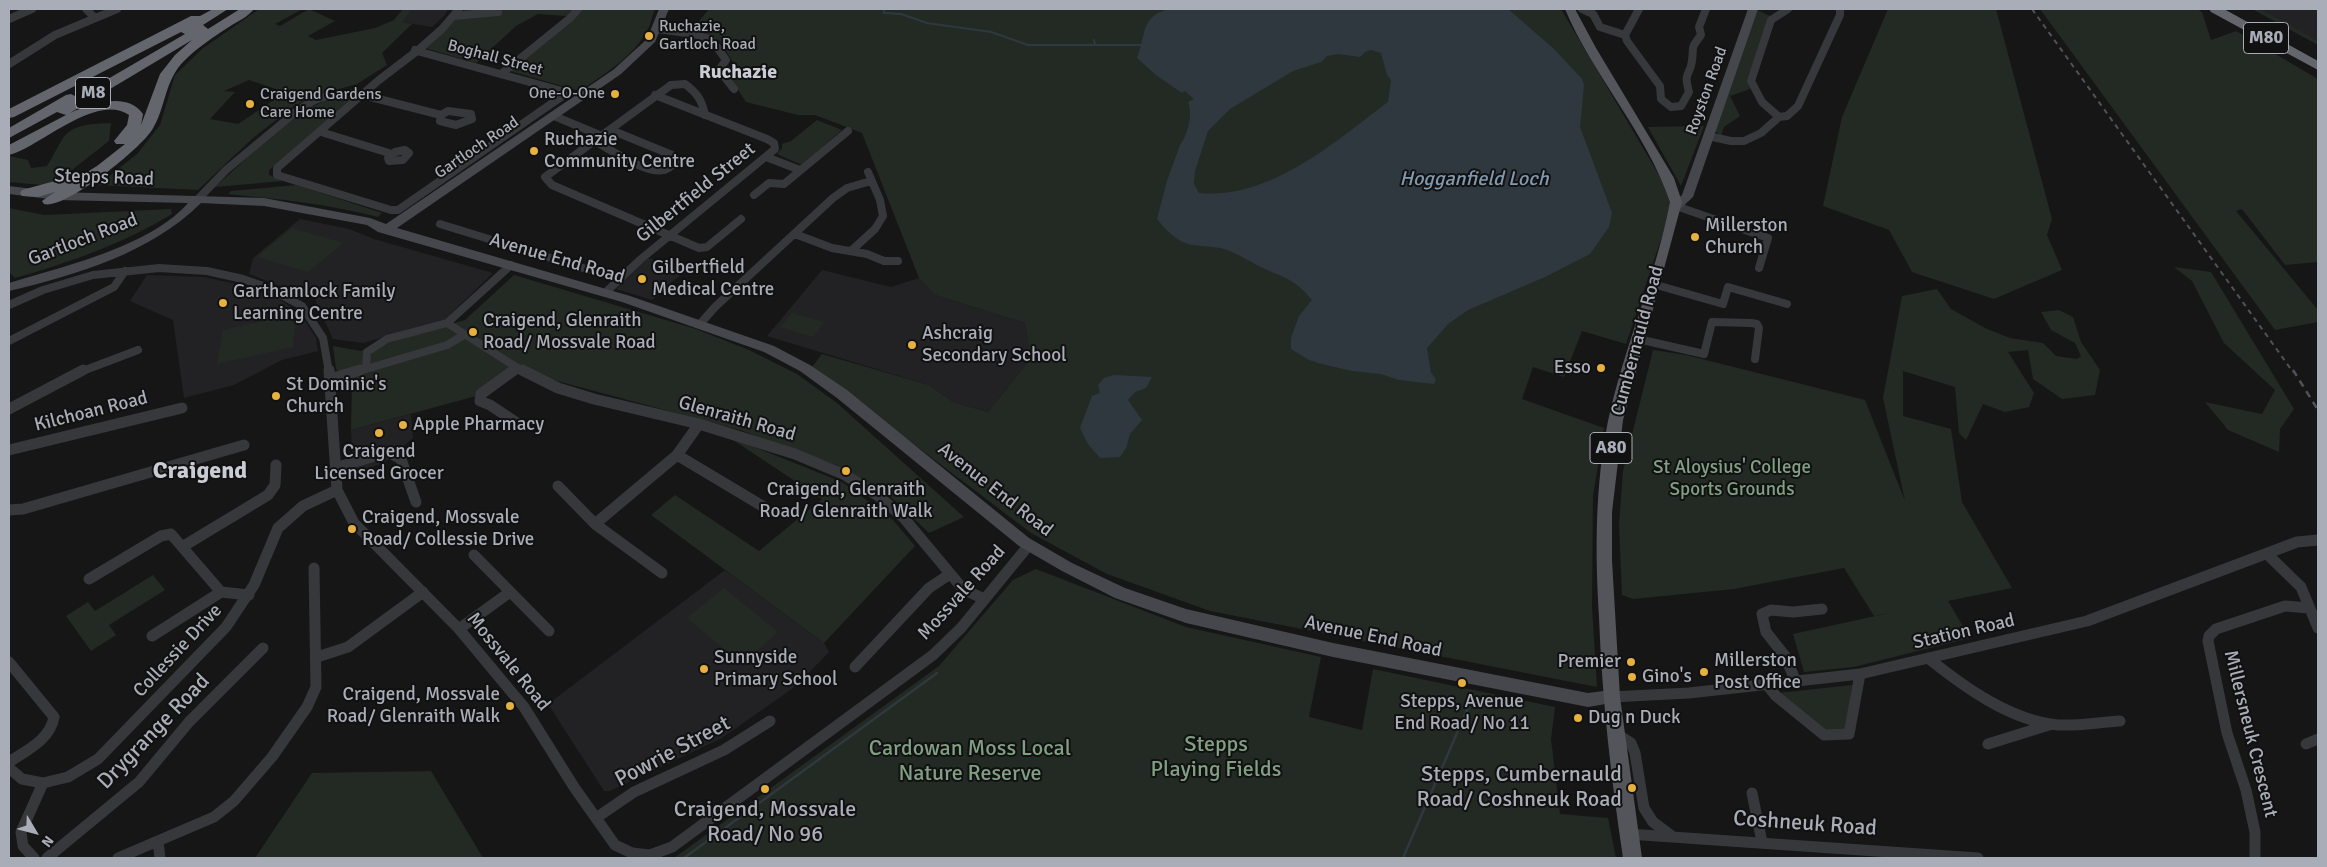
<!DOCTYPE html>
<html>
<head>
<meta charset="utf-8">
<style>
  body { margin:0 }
  #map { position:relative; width:2327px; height:867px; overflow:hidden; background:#161617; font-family:Signika,sans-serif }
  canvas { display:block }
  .frame { position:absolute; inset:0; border:10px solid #a9adb7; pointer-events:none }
  .north { position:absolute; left:10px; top:807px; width:50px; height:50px; -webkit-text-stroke:4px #111112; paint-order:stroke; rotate:127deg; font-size:14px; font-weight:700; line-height:20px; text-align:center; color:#a9adb7 }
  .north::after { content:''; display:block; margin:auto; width:18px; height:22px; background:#a9adb7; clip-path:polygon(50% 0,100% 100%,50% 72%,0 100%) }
</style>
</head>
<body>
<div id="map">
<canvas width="2327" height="867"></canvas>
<div class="frame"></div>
<div class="north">N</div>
</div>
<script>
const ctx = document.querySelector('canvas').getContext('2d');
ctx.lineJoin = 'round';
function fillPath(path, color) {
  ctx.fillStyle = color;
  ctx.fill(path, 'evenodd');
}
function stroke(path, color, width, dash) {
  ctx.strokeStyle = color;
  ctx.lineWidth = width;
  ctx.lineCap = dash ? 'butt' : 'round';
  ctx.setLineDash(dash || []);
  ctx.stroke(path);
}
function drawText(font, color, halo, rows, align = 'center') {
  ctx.font = font + ' Signika,sans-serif';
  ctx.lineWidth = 4;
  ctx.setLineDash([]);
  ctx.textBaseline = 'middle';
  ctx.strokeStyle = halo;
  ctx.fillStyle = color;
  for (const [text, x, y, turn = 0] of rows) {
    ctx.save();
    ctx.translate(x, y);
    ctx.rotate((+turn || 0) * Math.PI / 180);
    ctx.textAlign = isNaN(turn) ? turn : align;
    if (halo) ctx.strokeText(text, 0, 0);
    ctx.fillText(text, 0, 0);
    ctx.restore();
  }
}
const built = new Path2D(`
  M 412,9 L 448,9 L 445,15 L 432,27 L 401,22 Z
  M 2254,9 L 2318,9 L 2318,41 Z
  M 300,219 L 349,229 L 374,239 L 493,273 L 444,320 L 363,343 L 333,339 L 316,303 L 316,295 L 303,295 L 249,274 L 253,258 Z
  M 648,258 L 686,270 L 652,300 L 616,289 Z
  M 822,270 L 891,287 L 919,278 L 935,295 L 1025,323 L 1031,358 L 988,412 L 953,402 L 929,385 L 767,336 Z
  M 147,275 L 204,277 L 236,284 L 279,299 L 300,313 L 316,338 L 318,351 L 282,360 L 234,385 L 184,398 L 173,320 L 130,301 Z
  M 411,414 L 413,438 L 384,463 L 353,473 L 351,430 Z
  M 725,570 L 824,643 L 829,652 L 796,686 L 722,738 L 610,791 L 604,791 L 548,704 Z`);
const green = new Path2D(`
  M 259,9 L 303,9 L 275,24 L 280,26 L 309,9 L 335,21 L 308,36 L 316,40 L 375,28 L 394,20 L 403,9 L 412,9 L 402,22 L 412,24 L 382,53 L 387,65 L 357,84 L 321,94 L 294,106 L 253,138 L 198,190 L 98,185 L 137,154 L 160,125 L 175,75 L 202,49 ZM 249,80 L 282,91 L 275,99 L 238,124 L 210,119 L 235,92 L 224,91 Z
  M 466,9 L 572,9 L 566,16 L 538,14 L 516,26 L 476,63 L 425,48 Z
  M 581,9 L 655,9 C 652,16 651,24 647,31 C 632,58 604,74 580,91 L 510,71 Z
  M 709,9 L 1561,9 L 1666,187 L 1672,206 L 1626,344 L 1582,331 L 1564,377 L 1533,367 L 1522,399 L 1604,428 L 1593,496 L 1592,607 L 1597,687 L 1210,611 L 1107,574 L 1031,533 L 812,367 L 822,354 L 929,385 L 953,402 L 988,412 L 1031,358 L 1025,323 L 935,295 L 919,278 L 862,133 L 815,115 L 798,115 L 746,102 L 726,71 L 734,64 L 720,41 L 694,27 Z
  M 1888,9 L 1996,9 L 2052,219 L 2047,235 L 2062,270 L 1994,299 L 1912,272 L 1889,230 L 1823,206 L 1842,117 Z
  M 2040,9 L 2197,9 L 2202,12 L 2211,40 L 2236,31 L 2318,79 L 2318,262 L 2285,265 L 2242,209 L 2236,211 L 2318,310 L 2318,322 L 2275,330 Z
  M 2252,9 L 2260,9 L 2318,41 L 2318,45 Z
  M 1757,10 L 1770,16 L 1747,80 L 1750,89 L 1730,96 L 1740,116 L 1724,127 L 1721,136 L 1715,131 Z
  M 336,97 L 352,98 L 269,170 L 269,175 L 283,181 L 215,187 C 251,156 290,111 336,97 Z
  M 817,120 L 842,130 L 802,165 L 777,154 L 782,148 L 782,144 L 791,141 Z
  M 111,123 L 109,141 L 59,180 L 42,185 L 9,182 L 9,156 L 28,160 L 31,168 L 47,166 C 53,157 57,147 63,138 C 74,123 94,124 111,123 Z
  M 1704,126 L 1681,186 L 1648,127 Z
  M 297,185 L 382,213 L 378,217 C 328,204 279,199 228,194 L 231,191 Z
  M 9,208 L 44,215 L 171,209 L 172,214 C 122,244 71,262 15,278 L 9,272 Z
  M 292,228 L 343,243 L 308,272 L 257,257 Z
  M 2174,267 L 2211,272 L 2294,409 L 2280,429 L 2279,452 L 2228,430 L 2205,402 L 2262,414 L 2275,390 L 2224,343 L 2192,281 Z
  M 514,275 L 696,329 L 749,350 L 797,374 L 837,403 L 964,517 L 929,533 L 893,499 L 836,465 L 740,430 L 516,370 L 476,396 L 351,430 L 352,381 L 336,369 L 333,346 L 361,351 L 465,320 Z
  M 1937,289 L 1951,309 L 1987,329 L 2010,338 L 2043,343 L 2056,356 L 2077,359 L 2081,356 L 2075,343 L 2051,330 L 2041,312 L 2059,310 L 2073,317 L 2081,342 L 2100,370 L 2095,395 L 2062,399 L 2033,379 L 2028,350 L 2008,352 L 2034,393 L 2029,407 L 2005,412 L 1983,404 L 1966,440 L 1959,433 L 1955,387 L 1903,371 L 1903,416 L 1951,429 L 1962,502 L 2012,588 L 1948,601 L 1970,638 L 1854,667 L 1804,672 L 1793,634 L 1894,612 L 1874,616 L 1844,568 L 1734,589 L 1633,599 L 1622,595 L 1619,525 L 1623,471 L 1653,350 L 1686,355 L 1865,400 L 1905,501 L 1883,398 L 1902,296 Z
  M 792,313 L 824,322 L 813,337 L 780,327 Z
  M 297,314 L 293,347 L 217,364 L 223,330 Z
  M 727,436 L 842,482 L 893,520 L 915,546 L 824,643 L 651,515 L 675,495 L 759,551 L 822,499 Z
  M 1036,569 L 1186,627 L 1321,657 L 1309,717 L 1362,730 L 1373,669 L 1555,707 L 1551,739 L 1560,814 L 1608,818 L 1616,858 L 674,858 L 939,666 L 1013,580 Z
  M 153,575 L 165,590 L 109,625 L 116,635 L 91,651 L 66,616 L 88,602 L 95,611 Z
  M 724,588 L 778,632 L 742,664 L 687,618 Z
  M 1852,685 L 1846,730 L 1826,732 L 1778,693 Z
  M 431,771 L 483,858 L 255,858 L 312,773 Z`);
const water = new Path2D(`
  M 1169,9 L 1508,9 L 1553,48 L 1582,79 L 1584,85 L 1580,127 L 1612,213 L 1609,227 L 1590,254 L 1545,277 L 1468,310 L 1448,324 L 1427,348 L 1431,373 L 1436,379 L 1434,384 L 1399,380 L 1381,374 L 1352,371 L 1322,364 L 1309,360 L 1291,349 L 1291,338 L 1299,316 L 1312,300 C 1295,280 1288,279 1265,269 C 1251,263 1240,254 1224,249 C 1214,246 1204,247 1194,245 C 1179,244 1166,230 1157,219 L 1167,181 L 1180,145 C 1188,135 1193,114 1188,102 L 1194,99 L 1185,91 L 1182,93 L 1156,75 L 1137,58 C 1146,36 1140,16 1169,9 ZM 1371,50 L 1381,53 L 1387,75 L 1391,80 L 1388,102 C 1335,142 1270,200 1199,193 L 1194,184 L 1195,171 L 1208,131 L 1230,109 L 1293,71 L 1321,62 L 1327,56 L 1338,54 L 1360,57 L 1365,52 Z
  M 1114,375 L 1152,377 L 1146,388 L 1135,392 L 1128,400 L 1142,420 L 1130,434 L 1126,448 L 1120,457 L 1100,458 L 1088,444 L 1080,428 L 1092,396 L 1100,393 L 1098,385 L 1104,378 Z`);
const streamFar1 = new Path2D(`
  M 884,9 L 884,13 L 901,14 L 927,23 L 991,32 L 1028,45 L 1142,45
  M 1094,40 L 1095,45`);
const stream = new Path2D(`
  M 684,858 L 937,673
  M 1403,858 L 1473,696`);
const streetFar1 = new Path2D(`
  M 86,9 L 94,17
  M 1582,9 L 1593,14 L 1600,27 L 1625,35
  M 1639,9 L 1625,35 L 1627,41 L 1660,86 L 1661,99 L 1671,107 L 1681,106 L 1689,92 C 1683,70 1690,77 1692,61 C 1694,44 1690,50 1701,35 L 1699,27 L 1706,9
  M 454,16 L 498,12
  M 9,19 L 32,9
  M 657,29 L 694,34 L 712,40 L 726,60 L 719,70 L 734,89
  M 415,50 L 417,51
  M 417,51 L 562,91 L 564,95 L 398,210 L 391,210 L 277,175 L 277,168 L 379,80 Z
  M 417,51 L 442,29 L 459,9
  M 9,64 L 55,35 L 117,9
  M 501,74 L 569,19 L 578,9
  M 448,111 L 471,114 L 472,119 L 456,125 L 440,121 L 441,115 Z
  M 705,115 C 702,100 697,93 685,84 L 671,85 L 545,177 L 552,185 L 699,248 L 707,247 L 741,219
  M 554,116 L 602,136
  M 1779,117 L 1762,102 L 1751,81 L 1771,20 L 1788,9
  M 321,132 L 392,154
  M 1708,136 L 1731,141 L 1744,141 L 1761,133 L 1779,117 L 1787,116 L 1798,106 L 1840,15 L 1840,9
  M 594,141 C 610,149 647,175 664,170 C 669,169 673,165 677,161 L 672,155 L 611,130
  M 405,150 L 409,153 L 403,160 L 389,161 L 388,158 L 395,152 Z
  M 766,157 L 800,170
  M 754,195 L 769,183 L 784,184 L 848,131
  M 198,199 L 226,170 L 298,110 L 315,100 L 330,95 L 355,93 L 441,115
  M 1676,206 L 1768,238 L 1759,268
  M 440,224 L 619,279
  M 795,234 L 832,248 L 867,254 L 884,261 L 898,261
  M 852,250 L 875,229 L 883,216 L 880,200 L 868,172
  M 1653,284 L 1723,304 L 1728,287 L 1787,304
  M 606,292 L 641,259 L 775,149 L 774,143 L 767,139 L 655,95
  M 9,305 L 43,290 L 93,275 L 159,268 L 207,271 L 243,279 L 266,287 L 302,306 L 323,338 L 329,372
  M 447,323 L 524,372
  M 700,324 L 715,307 L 833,198 L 847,188 L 871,181
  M 1638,339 L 1704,354 L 1712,322 L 1751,323 L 1757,324 L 1759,328 L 1755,359
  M 9,341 L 114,287 L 125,271
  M 366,369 L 367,352 L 387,339 L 447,323 L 511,265
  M 80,372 L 138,350
  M 356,372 L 447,345 L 464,335
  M 512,372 L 517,368`);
const street = new Path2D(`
  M 329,370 L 337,490 L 354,523 L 459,629 L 524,707 L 574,787 L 615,845 L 632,853 L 650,855 L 672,847 L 933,655 L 961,628 L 1029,545
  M 514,370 L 481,394 L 480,401 L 490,405 L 520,425
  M 522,370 L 558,388 L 594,399 L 699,424 L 795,454 L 845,475 L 877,495 L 903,517 L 963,589 L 984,599
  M 330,379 L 360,370
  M 9,409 L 83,370
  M 9,450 L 182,408
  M 677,455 L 764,507
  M 335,468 L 388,452 L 401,459 L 416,502
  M 558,486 L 595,524 L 662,573
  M 9,510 L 23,509 L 244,445
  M 595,524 L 677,455 L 699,424
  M 182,547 L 268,495 L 275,485 L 276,465
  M 2267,554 L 2301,587 L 2318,628
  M 474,555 L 549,631
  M 89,579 L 161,536 L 171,534 L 221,592 L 249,595
  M 459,629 L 510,592
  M 152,636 L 221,592
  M 317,657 L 348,647 L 423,592
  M 1928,658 C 1964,687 2011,721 2058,725 C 2079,726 2100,722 2120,721
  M 9,662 L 54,717 C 50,740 27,750 9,762
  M 855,667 L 929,588 L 950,574
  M 1796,682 L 1785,656 L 1766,632 L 1762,614 L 1771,610 L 1793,612 L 1822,609
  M 1767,685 L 1776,696 L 1824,735 L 1849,734 L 1860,674
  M 1611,697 L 1689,693 L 1860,674 L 2087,621 L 2297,542 L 2318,540
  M 1615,733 L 1631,743 L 1635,753 L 1644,808 L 1653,822 L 1673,837
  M 1988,744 L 2052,724
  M 2306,744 L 2318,739
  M 9,768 L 22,779 L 43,783 L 68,777 L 98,759 L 226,627 L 254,585 L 278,528 L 303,506 L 337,490
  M 1752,793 L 1762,842
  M 596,818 L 634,792 L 724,750 L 770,721
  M 1628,834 L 1978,858
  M 158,842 L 160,858
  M 34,858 L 23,846 L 21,832 L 43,783
  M 47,858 L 139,782 L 189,722 L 263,648
  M 118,858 L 214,817 L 234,801 L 272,757 L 307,707 L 316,687 L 314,568
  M 2255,858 L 2255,832 L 2246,790 L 2227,733 L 2208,641 L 2209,636 L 2216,629 L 2285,606 L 2309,608`);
const secondary = new Path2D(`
  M 659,9 L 669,9 L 655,42 L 621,74 L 397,228 L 630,296 L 774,346 L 810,365 L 847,390 L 1029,538 L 1072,563 L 1125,588 L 1186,609 L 1333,643 L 1588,693 L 1611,690 L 1617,692 L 1619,697 L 1617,702 L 1588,707 L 1333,657 L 1186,623 L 1115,598 L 1062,571 L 1019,546 L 837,398 L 800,371 L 764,352 L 622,302 L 378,232 L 367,225 L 264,206 L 201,203 C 151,253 76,275 9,291 L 9,283 C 62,267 151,246 188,203 L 57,200 L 9,194 L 9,186 L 57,192 L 264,198 L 370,218 L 386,224 L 613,70 L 647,39 Z
  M 1748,9 L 1758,9 L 1693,197 L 1680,209 L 1672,209 L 1670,206 L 1682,195 Z`);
const primary = new Path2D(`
  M 1565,9 L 1575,9 L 1596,48 L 1674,178 L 1682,202 L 1623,420 L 1612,512 L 1612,560 L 1620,697 L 1642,858 L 1623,858 C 1611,777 1602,699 1599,617 C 1595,551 1595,486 1608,421 C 1624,347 1656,276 1670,202 C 1647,133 1593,76 1565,9 Z`);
const highway = new Path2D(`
  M 213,9 L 228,9 L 203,25 L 208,29 L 240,9 L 254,9 C 248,17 238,21 229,27 C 213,37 197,48 184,61 C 164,81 166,108 152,130 C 140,149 65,210 44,204 L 42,201 L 55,192 L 38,197 L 22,196 L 20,193 L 22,190 L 62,179 L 69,183 L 97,166 L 125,144 L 116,144 L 114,141 L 127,125 L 129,115 C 96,92 40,147 9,155 L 9,145 L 66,115 L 57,112 L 9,138 L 9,128 L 66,95 L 71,94 L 77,97 L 185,34 L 181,32 L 14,117 L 9,118 L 9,109 L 191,16 L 200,16 ZM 192,40 L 175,55 L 160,74 L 141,125 L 143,114 C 126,91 92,104 70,113 Z
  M 2209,9 L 2224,9 L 2318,61 L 2318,70 L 2211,12 Z`);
const railFar1 = new Path2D(`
  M 2032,9 L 2293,372`);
const rail = new Path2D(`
  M 2293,370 L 2318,410`);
const markers = [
  [649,36,5,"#e6b13f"],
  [615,94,5,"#e6b13f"],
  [250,104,5,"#e6b13f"],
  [534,151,5,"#e6b13f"],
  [1695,237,5,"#e6b13f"],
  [642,279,5,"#e6b13f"],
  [223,303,5,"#e6b13f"],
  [473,332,5,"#e6b13f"],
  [912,345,5,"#e6b13f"],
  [1601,368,5,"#e6b13f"],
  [276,396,5,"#e6b13f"],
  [403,425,5,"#e6b13f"],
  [379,433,5,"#e6b13f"],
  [846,471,5,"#e6b13f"],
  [352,529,5,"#e6b13f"],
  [1631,662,5,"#e6b13f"],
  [704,669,5,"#e6b13f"],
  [1704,672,5,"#e6b13f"],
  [1632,677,5,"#e6b13f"],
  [1462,683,5,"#e6b13f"],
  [510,706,5,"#e6b13f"],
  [1578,718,5,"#e6b13f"],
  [1632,788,5,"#e6b13f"],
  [765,789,5,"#e6b13f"]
];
const farPoinames = [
  ["Ruchazie,",659,27],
  ["Gartloch Road",659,45],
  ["One-O-One",605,94,"right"],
  ["Craigend Gardens",260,95],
  ["Care Home",260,113]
];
const farStreetnames = [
  ["Boghall Street",495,58,15],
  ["Royston Road",1707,91,-70],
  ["Gartloch Road",477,148,-34]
];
const shields = [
  [2266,38,45],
  [93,93,35],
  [1611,448,42]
];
const shieldNames = [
  ["M80",2266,38],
  ["M8",93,93],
  ["A80",1611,448]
];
const poiNames = [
  ["Ruchazie",544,140],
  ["Community Centre",544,162],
  ["Millerston",1705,226],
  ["Church",1705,248],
  ["Gilbertfield",652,268],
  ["Medical Centre",652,290],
  ["Garthamlock Family",233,292],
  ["Learning Centre",233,314],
  ["Craigend, Glenraith",483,321],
  ["Road/ Mossvale Road",483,343],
  ["Ashcraig",922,334],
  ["Secondary School",922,356],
  ["Esso",1591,368,"right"],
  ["St Dominic's",286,385],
  ["Church",286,407],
  ["Apple Pharmacy",413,425],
  ["Craigend",379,452,"center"],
  ["Licensed Grocer",379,474,"center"],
  ["Craigend, Glenraith",846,490,"center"],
  ["Road/ Glenraith Walk",846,512,"center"],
  ["Craigend, Mossvale",362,518],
  ["Road/ Collessie Drive",362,540],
  ["Sunnyside",714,658],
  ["Primary School",714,680],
  ["Millerston",1714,661],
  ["Post Office",1714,683],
  ["Premier",1621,662,"right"],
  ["Gino's",1642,677],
  ["Craigend, Mossvale",500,695,"right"],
  ["Road/ Glenraith Walk",500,717,"right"],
  ["Stepps, Avenue",1462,702,"center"],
  ["End Road/ No 11",1462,724,"center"],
  ["Dug n Duck",1588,718]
];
const streetNames = [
  ["Stepps Road",104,178,2],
  ["Gilbertfield Street",696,193,-39],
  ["Gartloch Road",83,240,-21],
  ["Avenue End Road",557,259,16],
  ["Cumbernauld Road",1638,341,-75],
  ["Kilchoan Road",91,412,-14],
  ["Glenraith Road",737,419,16],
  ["Avenue End Road",995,490,38],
  ["Mossvale Road",962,593,-48],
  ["Station Road",1964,632,-13],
  ["Avenue End Road",1373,637,12],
  ["Collessie Drive",178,651,-47],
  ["Mossvale Road",508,662,51],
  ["Millersneuk Crescent",2250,734,76]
];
const parkNames = [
  ["St Aloysius' College",1732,468],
  ["Sports Grounds",1732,490]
];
const farDistrictnames = [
  ["Ruchazie",738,73]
];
const waterNames = [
  ["Hogganfield Loch",1474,180]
];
const nearStreetnames = [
  ["Drygrange Road",154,732,-46],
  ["Powrie Street",673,752,-28],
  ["Coshneuk Road",1805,824,4]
];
const nearParknames = [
  ["Stepps",1216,745],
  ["Playing Fields",1216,770],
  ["Cardowan Moss Local",970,749],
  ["Nature Reserve",970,774]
];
const nearPoinames = [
  ["Stepps, Cumbernauld",1622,775],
  ["Road/ Coshneuk Road",1622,800],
  ["Craigend, Mossvale",765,810,"center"],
  ["Road/ No 96",765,835,"center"]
];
const districtNames = [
  ["Craigend",200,472]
];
fillPath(built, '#222224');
fillPath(green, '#222a23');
fillPath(water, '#30383f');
stroke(streamFar1, '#30383f', 2);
stroke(stream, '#30383f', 2.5);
stroke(streetFar1, '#37383c', 8);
stroke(street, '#37383c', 11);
fillPath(secondary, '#45474c');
fillPath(primary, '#53555b');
fillPath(highway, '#63666d');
stroke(railFar1, '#505257', 2, [5, 4.5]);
stroke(rail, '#505257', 2.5, [7, 5.5]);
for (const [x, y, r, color] of markers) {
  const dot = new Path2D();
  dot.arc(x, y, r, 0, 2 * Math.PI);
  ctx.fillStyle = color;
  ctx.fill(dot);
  stroke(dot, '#111112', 2);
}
drawText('16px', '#a9adb7', '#111112', farPoinames, 'left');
drawText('16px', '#a9adb7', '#111112', farStreetnames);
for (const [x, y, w] of shields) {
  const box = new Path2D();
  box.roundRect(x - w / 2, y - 15.5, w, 31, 4);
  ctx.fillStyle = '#111112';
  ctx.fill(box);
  stroke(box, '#a9adb7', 1);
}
drawText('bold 18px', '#a9adb7', null, shieldNames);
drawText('19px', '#a9adb7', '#111112', poiNames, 'left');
drawText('19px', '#a9adb7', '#111112', streetNames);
drawText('19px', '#81a083', '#111112', parkNames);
drawText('bold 20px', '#c9ccd3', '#111112', farDistrictnames);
drawText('italic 20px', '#8299af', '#111112', waterNames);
drawText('22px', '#a9adb7', '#111112', nearStreetnames);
drawText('22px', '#81a083', '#111112', nearParknames);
drawText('22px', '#a9adb7', '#111112', nearPoinames, 'right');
drawText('bold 24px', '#c9ccd3', '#111112', districtNames);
</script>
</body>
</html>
